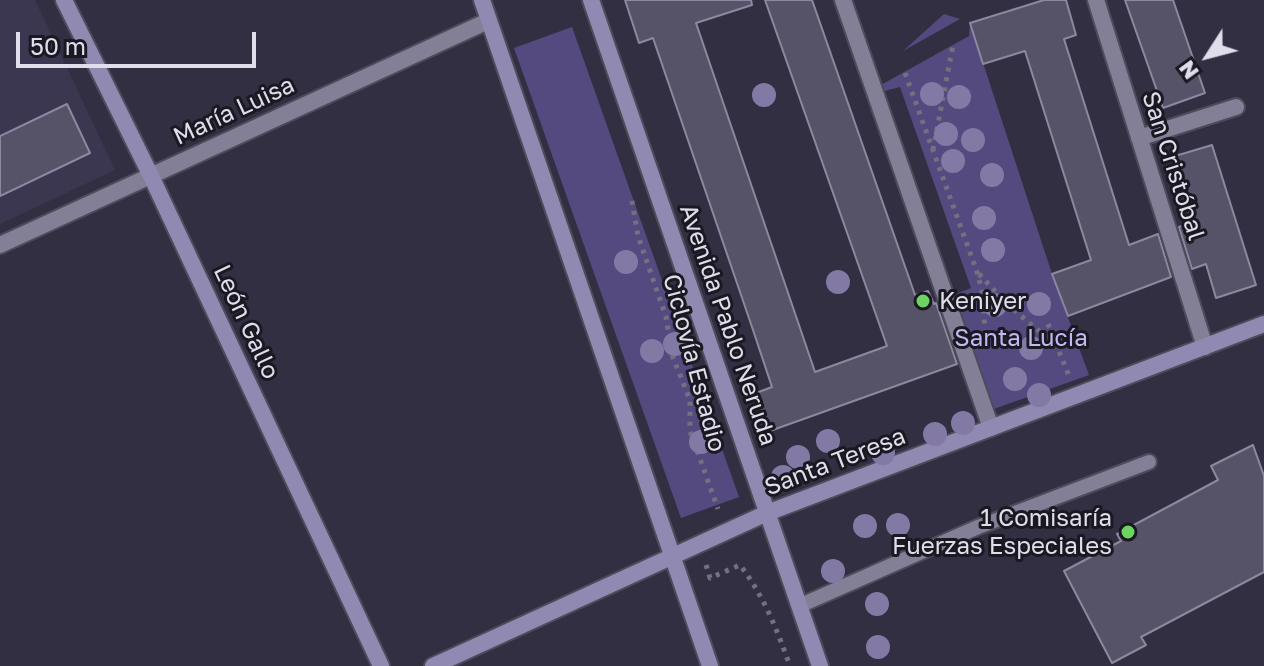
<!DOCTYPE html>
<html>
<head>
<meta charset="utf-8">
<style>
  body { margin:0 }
  #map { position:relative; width:1264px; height:666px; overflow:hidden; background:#332f43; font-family:"Golos Text",sans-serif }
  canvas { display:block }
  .north { position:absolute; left:1168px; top:16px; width:80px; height:80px; -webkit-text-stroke:6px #1a1922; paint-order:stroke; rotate:234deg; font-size:22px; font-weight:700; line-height:32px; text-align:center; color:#e0deeb }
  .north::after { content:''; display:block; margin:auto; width:28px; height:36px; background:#e0deeb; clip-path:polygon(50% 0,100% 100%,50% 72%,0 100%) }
  .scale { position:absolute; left:16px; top:32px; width:240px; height:36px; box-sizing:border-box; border:4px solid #e0deeb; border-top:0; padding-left:10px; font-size:24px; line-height:28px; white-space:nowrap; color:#e0deeb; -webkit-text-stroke:6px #1a1922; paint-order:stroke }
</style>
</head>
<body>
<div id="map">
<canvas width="1264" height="666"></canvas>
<div class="north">N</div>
<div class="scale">50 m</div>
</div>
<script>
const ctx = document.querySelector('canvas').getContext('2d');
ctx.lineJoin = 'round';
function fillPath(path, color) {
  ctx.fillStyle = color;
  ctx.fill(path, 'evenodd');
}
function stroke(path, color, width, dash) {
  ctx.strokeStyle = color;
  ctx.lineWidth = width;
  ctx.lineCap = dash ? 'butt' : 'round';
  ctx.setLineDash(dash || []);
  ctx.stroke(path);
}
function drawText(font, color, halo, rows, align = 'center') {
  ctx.font = font + ' "Golos Text",sans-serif';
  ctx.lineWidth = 6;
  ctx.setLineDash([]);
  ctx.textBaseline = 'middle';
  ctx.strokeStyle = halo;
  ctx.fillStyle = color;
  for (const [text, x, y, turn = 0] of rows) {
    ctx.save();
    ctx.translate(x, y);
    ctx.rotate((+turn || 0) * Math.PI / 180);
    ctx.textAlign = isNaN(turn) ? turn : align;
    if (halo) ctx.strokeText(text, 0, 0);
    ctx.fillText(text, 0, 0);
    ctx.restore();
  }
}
const built = new Path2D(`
  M 0,0 L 35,0 L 115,170 L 0,224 Z`);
const green = new Path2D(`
  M 944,14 L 960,19 L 903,51 Z
  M 970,23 L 1052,274 L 1089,375 L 991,410 L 953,295 L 971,288 L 900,87 L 881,92 L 879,86 L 969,36 Z
  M 572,27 L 739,497 L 681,518 L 514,48 Z`);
const building = new Path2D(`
  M 625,0 L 751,0 L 752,5 L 696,23 L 815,372 L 887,346 L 765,0 L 812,0 L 915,295 L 928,291 L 934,304 L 936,303 L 957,364 L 770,431 L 756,393 L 772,387 L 752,327 L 653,38 L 639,43 Z
  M 1044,0 L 1066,0 L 1076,35 L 1064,39 L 1129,245 L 1158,234 L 1171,277 L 1068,316 L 1052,274 L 1091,260 L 1025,51 L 983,64 L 970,23 Z
  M 1125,0 L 1173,0 L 1205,93 L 1163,108 Z
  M 67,104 L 90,153 L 0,196 L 0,136 Z
  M 1212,145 L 1256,285 L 1216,298 L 1206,264 L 1192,269 L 1179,227 L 1192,222 L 1172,157 Z
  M 1253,445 L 1264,476 L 1264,572 L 1141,637 L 1146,645 L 1112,663 L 1064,571 L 1121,541 L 1117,534 L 1218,480 L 1211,466 Z`);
const path = new Path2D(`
  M 905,73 L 977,272 L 982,291 L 985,330
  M 933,150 L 953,45
  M 632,201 L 638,236 L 666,317 L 672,355 L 690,400 L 690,431 L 718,509
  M 979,274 L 1008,305 L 1057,346
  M 1048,324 L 1069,376
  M 706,565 L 710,578 L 740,565 C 764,596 777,630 790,666`);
const lane = new Path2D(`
  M 799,606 L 978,527 L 1149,462`);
const street = new Path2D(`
  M 843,0 L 991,428
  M 1096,0 L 1205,347
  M 1139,138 L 1236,107
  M 0,245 L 488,21`);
const secondary = new Path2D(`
  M 64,0 L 151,176 L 381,666
  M 482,0 L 710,666
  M 591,0 L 820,666
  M 433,666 L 767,513 L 1264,324`);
const trees = [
  [932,94],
  [764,95],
  [959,97],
  [946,134],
  [973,140],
  [953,161],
  [992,175],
  [984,218],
  [993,250],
  [626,262],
  [838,282],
  [1039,304],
  [995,305],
  [675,344],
  [1031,348],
  [652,351],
  [1015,379],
  [1039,395],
  [963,423],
  [935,434],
  [828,441],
  [701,442],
  [883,453],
  [798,457],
  [783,477],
  [898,525],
  [865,526],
  [833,571],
  [877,604],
  [878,647]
];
const markers = [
  [923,301,8,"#6dd361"],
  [1128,532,8,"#6dd361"]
];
const streetNames = [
  ["María Luisa",234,111,-25],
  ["San Cristóbal",1173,166,72],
  ["León Gallo",246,322,65],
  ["Avenida Pablo Neruda",728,325,71],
  ["Ciclovía Estadio",694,363,75],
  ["Santa Teresa",835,462,-21]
];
const poiNames = [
  ["Keniyer",939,301],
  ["1 Comisaría",1112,518,"right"],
  ["Fuerzas Especiales",1112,546,"right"]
];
const parkNames = [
  ["Santa Lucía",1021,338]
];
fillPath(built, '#3b3751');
fillPath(green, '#554a7f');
fillPath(building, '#565368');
stroke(building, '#8b889f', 2);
stroke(lane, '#4e4b5b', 18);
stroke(street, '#4e4b5b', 20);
stroke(secondary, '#4e4b5b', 20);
stroke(path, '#737081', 5, [4, 6]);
stroke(lane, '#827f96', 14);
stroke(street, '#827f96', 16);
stroke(secondary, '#9089b1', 16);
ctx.fillStyle = '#827aa4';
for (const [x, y] of trees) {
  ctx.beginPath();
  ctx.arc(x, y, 12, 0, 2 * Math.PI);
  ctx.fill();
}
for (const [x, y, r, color] of markers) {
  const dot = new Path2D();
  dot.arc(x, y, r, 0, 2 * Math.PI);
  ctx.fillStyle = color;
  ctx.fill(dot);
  stroke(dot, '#1a1922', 3);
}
drawText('24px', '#e0deeb', '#1a1922', streetNames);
drawText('24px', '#e0deeb', '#1a1922', poiNames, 'left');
drawText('24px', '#c2b8f4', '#1a1922', parkNames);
</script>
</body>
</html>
